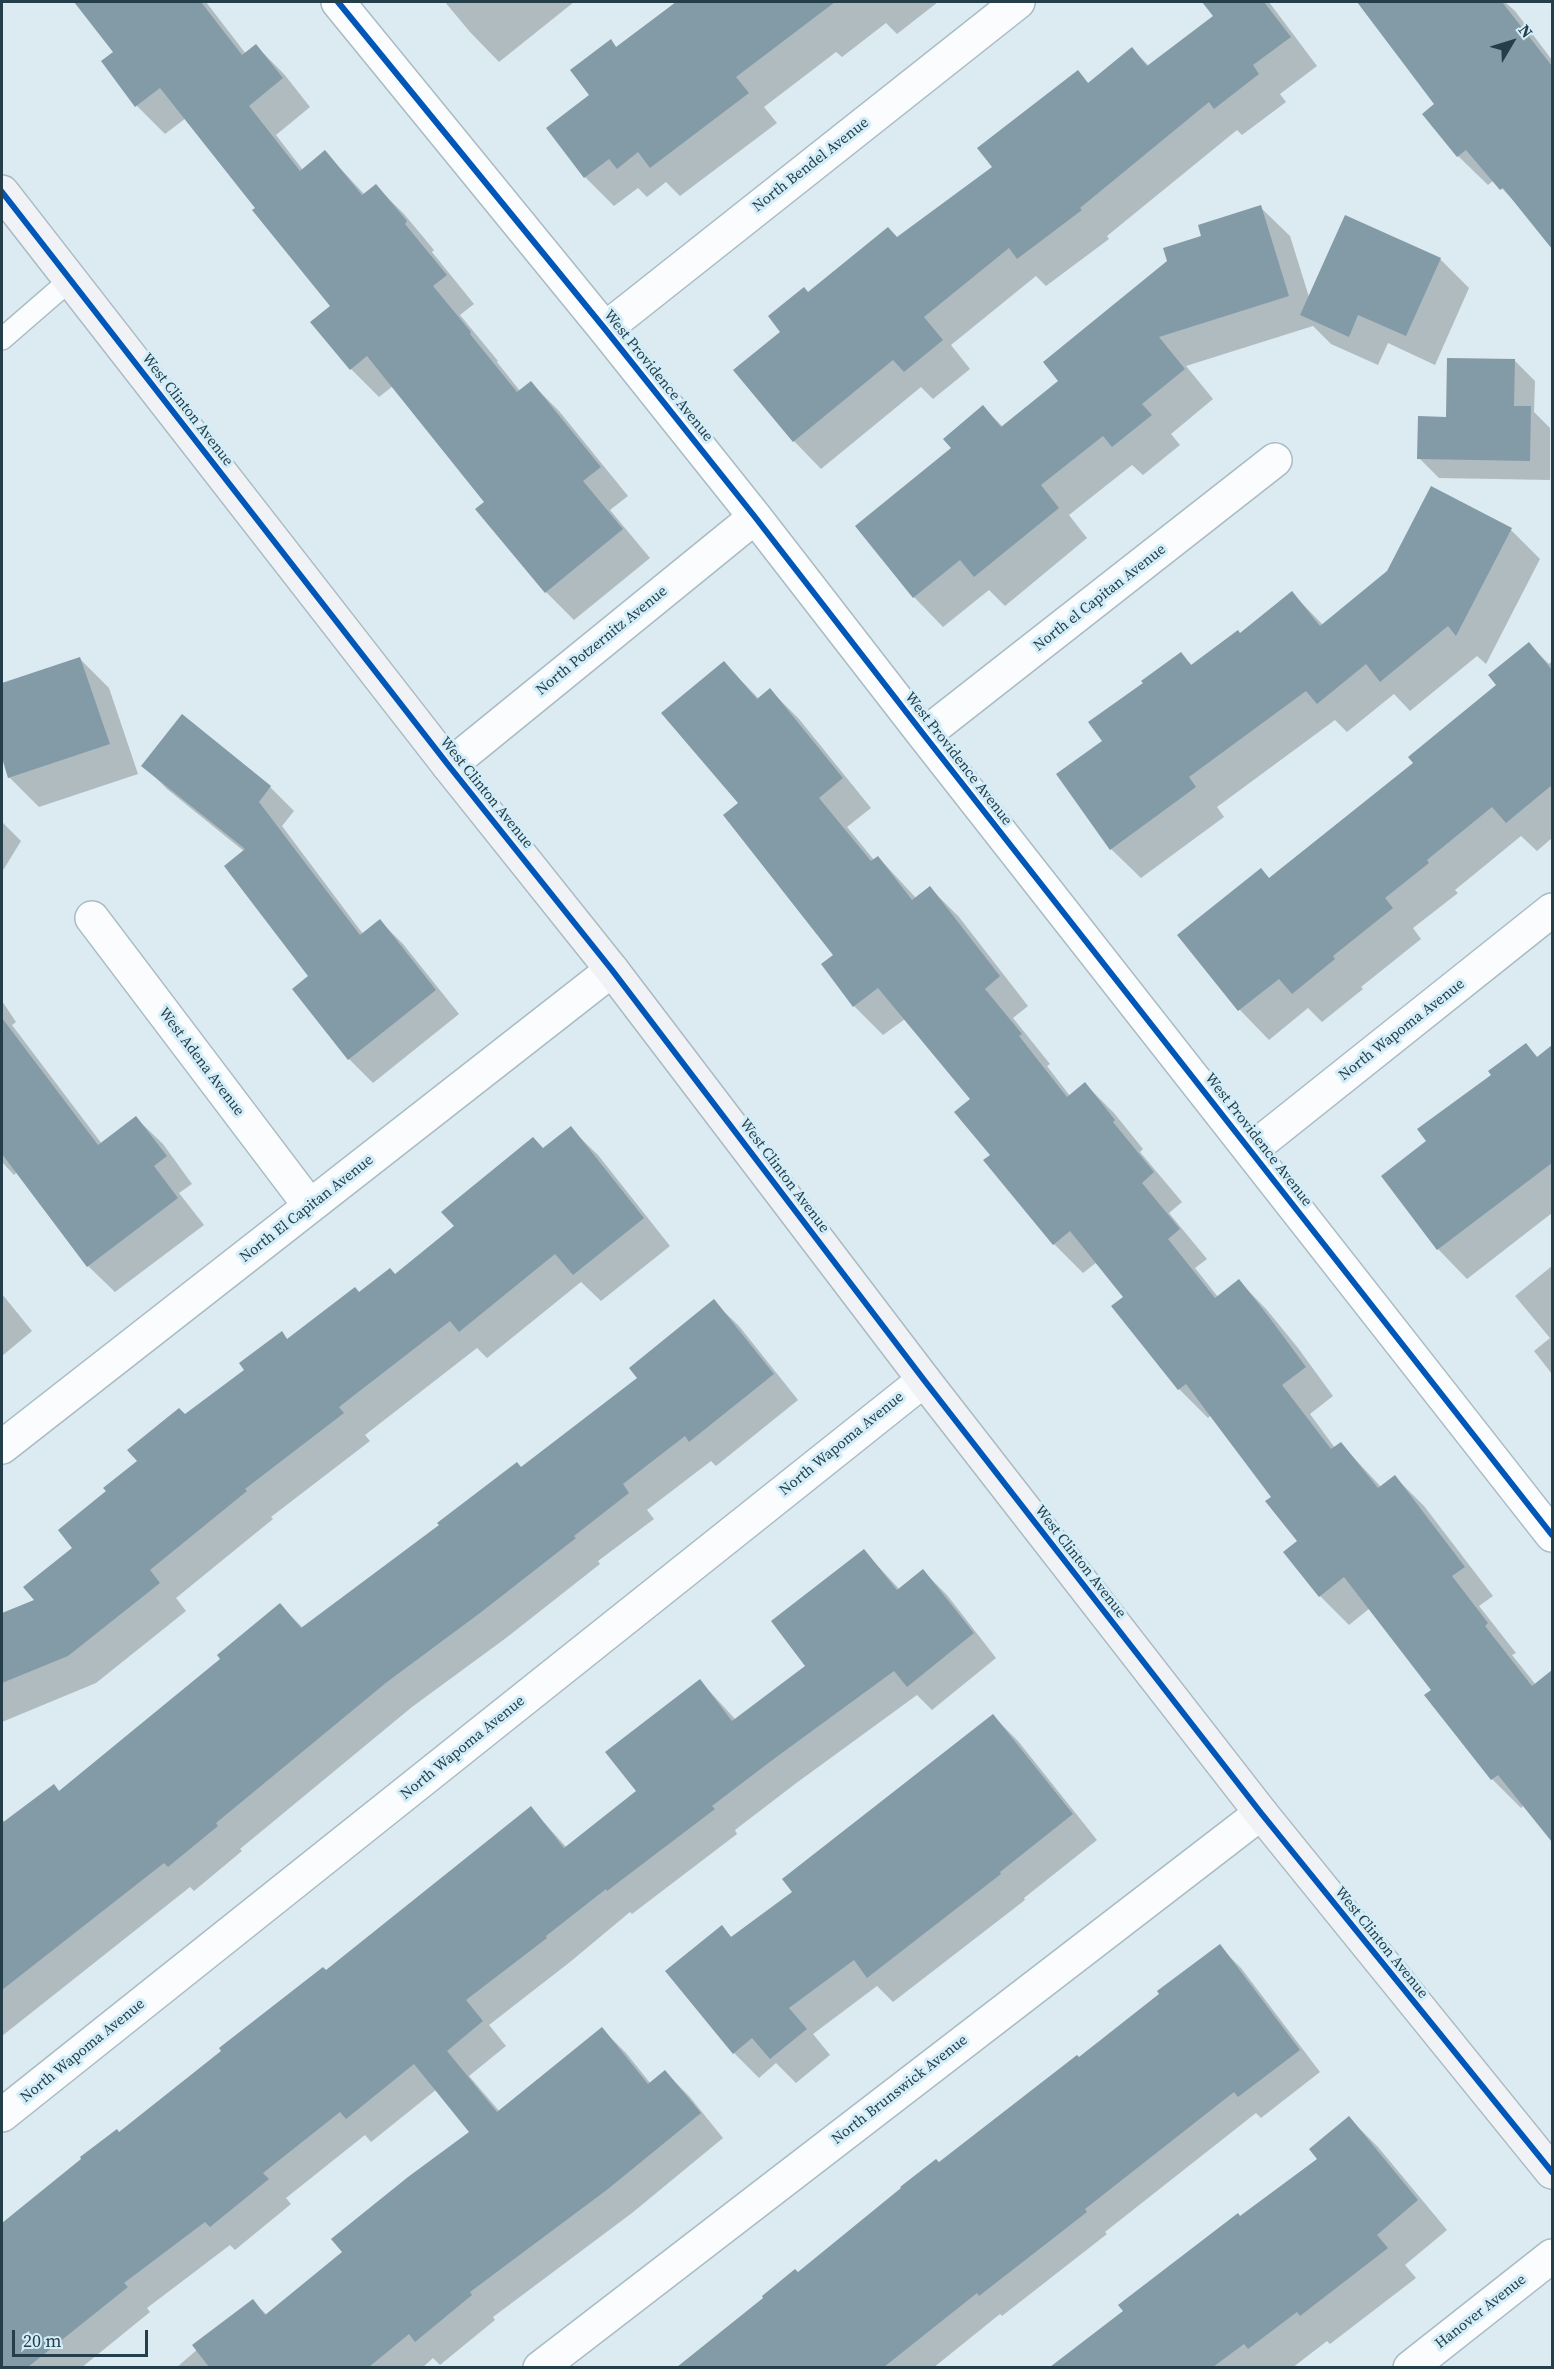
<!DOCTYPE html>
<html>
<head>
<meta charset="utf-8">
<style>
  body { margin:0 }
  #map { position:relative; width:1554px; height:2369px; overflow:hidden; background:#dceaf1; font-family:"Source Serif 4",serif }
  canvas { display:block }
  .frame { position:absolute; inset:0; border:3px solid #243f4a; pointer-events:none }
  .north { position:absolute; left:1482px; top:12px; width:60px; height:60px; -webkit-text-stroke:4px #d4eef9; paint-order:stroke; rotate:52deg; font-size:16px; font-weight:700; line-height:24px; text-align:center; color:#243f4a }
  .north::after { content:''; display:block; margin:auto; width:21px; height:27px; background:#243f4a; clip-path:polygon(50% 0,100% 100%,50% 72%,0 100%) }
  .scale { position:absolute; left:12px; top:2330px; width:136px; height:27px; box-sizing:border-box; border:3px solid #243f4a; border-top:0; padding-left:8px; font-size:18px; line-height:21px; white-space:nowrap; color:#243f4a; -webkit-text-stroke:4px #d4eef9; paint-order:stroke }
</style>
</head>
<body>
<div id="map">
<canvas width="1554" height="2369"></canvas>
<div class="frame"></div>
<div class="north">N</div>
<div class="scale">20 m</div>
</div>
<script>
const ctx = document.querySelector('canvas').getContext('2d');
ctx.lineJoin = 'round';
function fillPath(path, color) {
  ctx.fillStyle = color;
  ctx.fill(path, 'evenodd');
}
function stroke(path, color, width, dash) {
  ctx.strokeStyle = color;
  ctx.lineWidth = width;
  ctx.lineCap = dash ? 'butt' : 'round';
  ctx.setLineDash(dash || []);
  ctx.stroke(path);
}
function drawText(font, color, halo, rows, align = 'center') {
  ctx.font = font + ' "Source Serif 4",serif';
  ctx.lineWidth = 6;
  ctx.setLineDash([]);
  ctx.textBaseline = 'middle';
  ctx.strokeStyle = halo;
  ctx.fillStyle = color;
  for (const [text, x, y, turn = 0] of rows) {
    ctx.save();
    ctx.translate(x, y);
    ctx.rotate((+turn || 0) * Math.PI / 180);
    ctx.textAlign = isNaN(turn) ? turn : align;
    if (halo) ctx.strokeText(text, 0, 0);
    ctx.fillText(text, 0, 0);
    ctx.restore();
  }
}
const shadow = new Path2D(`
  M 95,2 L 206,2 L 246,54 L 256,46 L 284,74 L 310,107 L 276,135 L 303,170 L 325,152 L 365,195 L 376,186 L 404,214 L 434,250 L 432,252 L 474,304 L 460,315 L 498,361 L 497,362 L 520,391 L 531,383 L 559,411 L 628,496 L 610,510 L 650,558 L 574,620 L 546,592 L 486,502 L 393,386 L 379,397 L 351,369 L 333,306 L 186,118 L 165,134 L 137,106 L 103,61 L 115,52 L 83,11 Z
  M 445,2 L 574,2 L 499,62 L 470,32 Z
  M 676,2 L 938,2 L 897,34 L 886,23 L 842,57 L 836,52 L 764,107 L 777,123 L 680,196 L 666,182 L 647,197 L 638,188 L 614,206 L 585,177 L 591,95 L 611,41 L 617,48 Z
  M 1204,2 L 1269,2 L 1317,66 L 1280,94 L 1286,102 L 1242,135 L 1237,130 L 1107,236 L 1109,239 L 1046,286 L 1036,276 L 951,345 L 970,369 L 933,399 L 921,387 L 821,469 L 794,441 L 782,332 L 809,294 L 898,238 L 995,167 L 1077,72 L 1089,84 L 1132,49 L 1149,66 L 1215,16 Z
  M 1359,2 L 1505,2 L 1515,11 L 1552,60 L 1552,247 L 1528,216 L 1494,180 L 1488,185 L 1458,156 L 1436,104 Z
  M 1260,207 L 1290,236 L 1309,297 L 1440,259 L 1469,288 L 1435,365 L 1388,343 L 1378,365 L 1331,344 L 1313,326 L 1186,366 L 1213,399 L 1171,434 L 1180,445 L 1143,475 L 1132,465 L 1069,515 L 1087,538 L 1005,606 L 989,590 L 943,627 L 914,597 L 857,526 L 953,448 L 983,407 L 1003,427 L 1060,381 L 1203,237 Z
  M 1515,361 L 1535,381 L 1534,412 L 1550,428 L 1550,480 L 1439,478 L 1419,458 L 1447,418 Z
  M 1511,530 L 1540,559 L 1486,664 L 1477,656 L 1410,711 L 1394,694 L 1347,732 L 1335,720 L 1217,807 L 1224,817 L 1141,878 L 1111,849 L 1104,741 L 1145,683 L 1180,654 L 1193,666 L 1241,635 L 1292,593 L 1323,625 Z
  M 1529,644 L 1549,664 L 1552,661 L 1552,838 L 1537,851 L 1521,836 L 1455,890 L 1458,893 L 1413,928 L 1421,939 L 1361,987 L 1363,989 L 1322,1022 L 1308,1008 L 1269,1040 L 1240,1010 L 1179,935 L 1261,870 L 1270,879 L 1415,763 L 1498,685 Z
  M 80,659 L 109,688 L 138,774 L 39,807 L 9,777 L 2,753 L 2,685 Z
  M 724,663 L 759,699 L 770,690 L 799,719 L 871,808 L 847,827 L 874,860 L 878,857 L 916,898 L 930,888 L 959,917 L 1028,1006 L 1013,1018 L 1050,1064 L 1047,1066 L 1070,1096 L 1085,1084 L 1114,1113 L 1143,1149 L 1140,1152 L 1182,1202 L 1169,1213 L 1207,1259 L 1195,1268 L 1218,1297 L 1239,1281 L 1267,1310 L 1298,1348 L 1333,1396 L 1310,1414 L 1335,1448 L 1341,1444 L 1382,1488 L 1395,1477 L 1424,1506 L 1493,1596 L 1479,1606 L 1516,1653 L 1512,1655 L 1536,1685 L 1550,1674 L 1552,1677 L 1552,1840 L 1524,1805 L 1521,1808 L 1492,1779 L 1426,1696 L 1433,1690 L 1370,1608 L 1349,1625 L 1320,1596 L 1299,1541 L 1273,1497 L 1211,1415 L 1208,1418 L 1179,1389 L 1125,1297 L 1097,1262 L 1083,1273 L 1054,1244 L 985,1160 L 992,1155 L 972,1099 L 905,1019 L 883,1035 L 854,1006 L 823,964 L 835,955 L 740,803 Z
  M 182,716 L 270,787 L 294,811 L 282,826 L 363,934 L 380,921 L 403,944 L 459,1014 L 373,1083 L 349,1059 L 294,990 L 310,977 L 245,852 L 167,789 L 143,765 Z
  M 2,822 L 21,841 L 2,872 Z
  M 2,1001 L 16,1022 L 12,1025 L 102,1144 L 136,1118 L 163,1144 L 192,1184 L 179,1193 L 204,1225 L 115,1292 L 88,1266 L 17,1172 L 14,1175 L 2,1162 Z
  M 1525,1045 L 1538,1058 L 1552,1047 L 1552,1213 L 1467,1279 L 1438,1249 L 1383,1176 L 1428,1141 Z
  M 570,1128 L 598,1155 L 670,1246 L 601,1301 L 581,1282 L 487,1358 L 477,1348 L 365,1435 L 370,1441 L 271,1517 L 273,1519 L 176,1598 L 186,1611 L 96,1683 L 2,1722 L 2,1615 L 36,1601 L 74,1548 L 109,1492 L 186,1416 L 246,1370 L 282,1333 L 288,1340 L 359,1294 L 395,1276 Z
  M 1552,1266 L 1552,1374 L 1534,1351 L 1550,1338 L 1515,1296 Z
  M 2,1294 L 32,1331 L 2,1356 Z
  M 713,1301 L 739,1326 L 798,1400 L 716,1466 L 711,1461 L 647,1510 L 654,1519 L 598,1561 L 600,1564 L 506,1638 L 412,1707 L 240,1849 L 242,1851 L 194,1891 L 190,1887 L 2,2036 L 2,1819 L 5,1822 L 60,1792 L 222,1659 L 280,1605 L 303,1628 L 522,1468 L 639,1378 Z
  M 864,1551 L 900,1590 L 923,1571 L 947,1595 L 996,1658 L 932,1710 L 917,1695 L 795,1784 L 735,1830 L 737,1834 L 632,1914 L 630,1912 L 570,1962 L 489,2025 L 506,2046 L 469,2076 L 500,2112 L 602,2029 L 626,2053 L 651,2084 L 665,2072 L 689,2096 L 723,2138 L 632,2213 L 493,2317 L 495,2320 L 440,2365 L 433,2358 L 422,2368 L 176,2368 L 253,2301 L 268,2316 L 344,2253 L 471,2132 L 437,2089 L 371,2142 L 365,2135 L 286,2198 L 291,2204 L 235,2250 L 230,2245 L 147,2308 L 150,2312 L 81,2368 L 2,2368 L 2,2225 L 326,1972 L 531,1808 L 567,1848 L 638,1791 L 700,1681 L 736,1720 L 807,1666 Z
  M 993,1716 L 1018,1741 L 1097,1840 L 1024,1898 L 1025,1900 L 893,2002 L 877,1986 L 813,2034 L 830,2055 L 796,2083 L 776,2063 L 759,2078 L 734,2053 L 722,1927 L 732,1938 L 795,1892 Z
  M 1219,1946 L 1241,1968 L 1320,2072 L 1261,2118 L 1256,2113 L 1105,2232 L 1107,2234 L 1002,2316 L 1000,2314 L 933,2368 L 679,2368 L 939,2164 L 1079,2059 Z
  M 1349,2118 L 1378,2147 L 1447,2230 L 1405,2265 L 1416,2278 L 1330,2344 L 1327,2341 L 1292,2368 L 1052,2368 L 1125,2312 L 1241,2218 L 1319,2159 Z`);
const building = new Path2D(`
  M 74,2 L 201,2 L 242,55 L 256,44 L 283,78 L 249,106 L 300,171 L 325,150 L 362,195 L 376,184 L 407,221 L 405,224 L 447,275 L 433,286 L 471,332 L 470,334 L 517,392 L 531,381 L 601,467 L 583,481 L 623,529 L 545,593 L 475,509 L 484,502 L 367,356 L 350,370 L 310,322 L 330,306 L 252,210 L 255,208 L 160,88 L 135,107 L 101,61 L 113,52 Z
  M 676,2 L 835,2 L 736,77 L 749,93 L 650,168 L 638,152 L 617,169 L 609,159 L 584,178 L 546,128 L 589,95 L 570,70 L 611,39 L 616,47 Z
  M 1202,2 L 1264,2 L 1291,37 L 1253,65 L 1259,74 L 1214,109 L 1209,102 L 1080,208 L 1082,210 L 1017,259 L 1009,248 L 924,317 L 943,340 L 904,372 L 893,360 L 793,442 L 733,370 L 780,332 L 768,316 L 804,287 L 808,292 L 888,227 L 897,237 L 992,167 L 977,148 L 1078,70 L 1088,83 L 1132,47 L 1147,66 L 1213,16 Z
  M 1357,2 L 1502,2 L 1552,66 L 1552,249 L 1503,188 L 1500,190 L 1466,150 L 1457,157 L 1422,114 L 1434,104 Z
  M 1261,205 L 1289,296 L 1159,337 L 1185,369 L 1142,404 L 1152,415 L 1112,447 L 1103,436 L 1041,485 L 1059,508 L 974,577 L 960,560 L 913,598 L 855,526 L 951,448 L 943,439 L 983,405 L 1001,427 L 1058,381 L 1043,362 L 1167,261 L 1163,248 L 1201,236 L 1198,225 Z
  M 1345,215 L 1441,258 L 1406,336 L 1358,315 L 1349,337 L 1300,315 Z
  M 1447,358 L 1515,359 L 1514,406 L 1531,406 L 1530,461 L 1417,459 L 1418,416 L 1446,417 Z
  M 1431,486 L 1512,528 L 1456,636 L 1448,626 L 1380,682 L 1366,664 L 1317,704 L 1306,691 L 1189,777 L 1196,787 L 1110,850 L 1056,774 L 1102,741 L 1088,722 L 1143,683 L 1141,681 L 1181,652 L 1191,665 L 1238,630 L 1240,633 L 1292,591 L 1320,626 L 1387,571 Z
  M 1529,642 L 1552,670 L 1552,785 L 1506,823 L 1492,807 L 1427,860 L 1429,863 L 1385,898 L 1393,908 L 1333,956 L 1335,959 L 1292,994 L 1279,979 L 1238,1011 L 1177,935 L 1261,868 L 1269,878 L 1413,763 L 1408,757 L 1496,685 L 1488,675 Z
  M 80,657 L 110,744 L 8,778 L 2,758 L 2,683 Z
  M 724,661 L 757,699 L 770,688 L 843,778 L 819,798 L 871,861 L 878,856 L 912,900 L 930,886 L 1000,976 L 985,989 L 1022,1034 L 1019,1036 L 1067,1097 L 1085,1082 L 1115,1120 L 1113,1122 L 1154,1172 L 1142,1183 L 1180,1229 L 1168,1239 L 1215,1298 L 1239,1279 L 1269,1317 L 1306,1367 L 1282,1385 L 1331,1449 L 1341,1442 L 1378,1488 L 1395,1475 L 1465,1567 L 1452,1576 L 1488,1623 L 1485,1626 L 1532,1686 L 1552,1670 L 1552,1842 L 1498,1775 L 1491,1780 L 1424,1695 L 1431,1690 L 1344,1577 L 1319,1597 L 1283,1552 L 1297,1541 L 1265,1501 L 1271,1497 L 1186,1384 L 1178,1390 L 1111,1306 L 1123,1297 L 1070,1231 L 1053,1245 L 983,1160 L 990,1155 L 954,1112 L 970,1099 L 878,988 L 853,1007 L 821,964 L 833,955 L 723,815 L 738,803 L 661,713 Z
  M 182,714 L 271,786 L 259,802 L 360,935 L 380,919 L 436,990 L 348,1060 L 292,989 L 308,976 L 224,866 L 245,849 L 141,766 Z
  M 2,1018 L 98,1145 L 136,1116 L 167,1156 L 154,1166 L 178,1198 L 87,1267 L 2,1154 Z
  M 1526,1043 L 1537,1057 L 1552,1045 L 1552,1163 L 1437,1250 L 1381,1176 L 1426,1141 L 1417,1129 L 1491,1075 L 1488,1071 Z
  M 571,1126 L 644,1218 L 573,1275 L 555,1254 L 459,1332 L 450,1321 L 339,1407 L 344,1413 L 245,1489 L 247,1491 L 150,1570 L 160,1583 L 68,1656 L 2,1683 L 2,1613 L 34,1600 L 23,1587 L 72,1548 L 58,1530 L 106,1491 L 103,1488 L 137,1461 L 127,1450 L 179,1408 L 185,1414 L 244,1370 L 239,1363 L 282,1331 L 287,1339 L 355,1287 L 359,1292 L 390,1268 L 395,1274 L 454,1226 L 441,1212 L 533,1137 L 543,1148 Z
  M 714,1299 L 774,1374 L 689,1442 L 685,1436 L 623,1484 L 629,1493 L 574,1536 L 576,1538 L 480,1613 L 387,1682 L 216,1823 L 218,1826 L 168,1867 L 164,1863 L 2,1990 L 2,1823 L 54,1784 L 59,1791 L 220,1659 L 217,1655 L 280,1603 L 301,1628 L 439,1525 L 437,1523 L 517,1462 L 521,1467 L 637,1378 L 629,1368 Z
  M 864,1549 L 897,1590 L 923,1569 L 974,1633 L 907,1687 L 894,1671 L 771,1761 L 712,1806 L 715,1809 L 607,1891 L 606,1889 L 546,1936 L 547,1938 L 466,2000 L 483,2021 L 447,2051 L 497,2112 L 602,2027 L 648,2084 L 665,2070 L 701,2113 L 608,2189 L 470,2292 L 472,2295 L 415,2342 L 409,2334 L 369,2367 L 209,2367 L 192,2345 L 253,2299 L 265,2315 L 342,2252 L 331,2239 L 408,2177 L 469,2132 L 414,2064 L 346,2119 L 340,2112 L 263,2173 L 269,2179 L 210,2227 L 205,2222 L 124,2283 L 128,2287 L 28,2367 L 2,2367 L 2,2223 L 81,2159 L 80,2157 L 117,2129 L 119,2132 L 221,2051 L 219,2048 L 323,1967 L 326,1970 L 531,1806 L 564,1848 L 636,1791 L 605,1752 L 700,1679 L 732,1721 L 805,1666 L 771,1621 Z
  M 993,1714 L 1073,1814 L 1000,1872 L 1001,1874 L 867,1978 L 854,1960 L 789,2008 L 807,2029 L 770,2059 L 752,2038 L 733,2054 L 665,1971 L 722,1925 L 731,1937 L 792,1892 L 782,1879 Z
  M 1220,1944 L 1300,2050 L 1238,2097 L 1234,2092 L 1085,2209 L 1087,2212 L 979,2296 L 977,2293 L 884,2367 L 677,2367 L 763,2298 L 762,2296 L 795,2269 L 798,2272 L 901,2188 L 900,2187 L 936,2159 L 939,2162 L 1077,2055 L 1079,2057 L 1159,1994 L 1157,1991 Z
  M 1349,2116 L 1418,2200 L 1377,2235 L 1388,2248 L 1300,2316 L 1297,2312 L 1248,2349 L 1244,2344 L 1213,2367 L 1050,2367 L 1123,2311 L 1118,2305 L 1238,2213 L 1240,2216 L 1317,2159 L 1309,2149 Z`);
const lane = new Path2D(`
  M 2,339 L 70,280`);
const street = new Path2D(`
  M 338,2 L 605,329 L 755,517 L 924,735 L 1552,1535
  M 605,329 L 1018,2
  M 924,735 L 1275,460
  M 449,766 L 755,517
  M 92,918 L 310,1206
  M 1251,1150 L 1552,910
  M 2,1447 L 612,970
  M 2,2115 L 924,1380
  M 540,2368 L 1261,1813
  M 1410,2368 L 1552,2256`);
const secondary = new Path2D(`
  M 2,192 L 449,766 L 612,970 L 924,1380 L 1261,1813 L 1552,2172`);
const cycleway = new Path2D(`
  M 338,2 L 605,329 L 755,517 L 924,735 L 1552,1535
  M 2,192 L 449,766 L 612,970 L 924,1380 L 1261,1813 L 1552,2172`);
const streetNames = [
  ["North Bendel Avenue",811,165,-38],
  ["West Providence Avenue",658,376,51],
  ["West Clinton Avenue",187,410,52],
  ["North el Capitan Avenue",1100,598,-38],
  ["North Potzernitz Avenue",602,641,-39],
  ["West Providence Avenue",958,759,52],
  ["West Clinton Avenue",486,793,51],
  ["North Wapoma Avenue",1402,1030,-38],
  ["West Adena Avenue",201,1062,53],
  ["West Providence Avenue",1258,1140,52],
  ["West Clinton Avenue",784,1176,53],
  ["North El Capitan Avenue",307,1209,-38],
  ["North Wapoma Avenue",842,1444,-39],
  ["West Clinton Avenue",1080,1562,52],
  ["North Wapoma Avenue",463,1748,-39],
  ["West Clinton Avenue",1381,1943,51],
  ["North Wapoma Avenue",83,2051,-39],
  ["North Brunswick Avenue",900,2090,-38],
  ["Hanover Avenue",1481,2312,-38]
];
fillPath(shadow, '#0003');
fillPath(building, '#839aa7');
stroke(lane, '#a8bbc3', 24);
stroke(street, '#a8bbc3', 36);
stroke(secondary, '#a8bbc3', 36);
stroke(lane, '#fafcfd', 21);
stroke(street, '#fafcfd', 33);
stroke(secondary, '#f0f2f6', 33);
stroke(cycleway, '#0057b8', 6);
drawText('15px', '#243f4a', '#d4eef9', streetNames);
</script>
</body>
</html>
